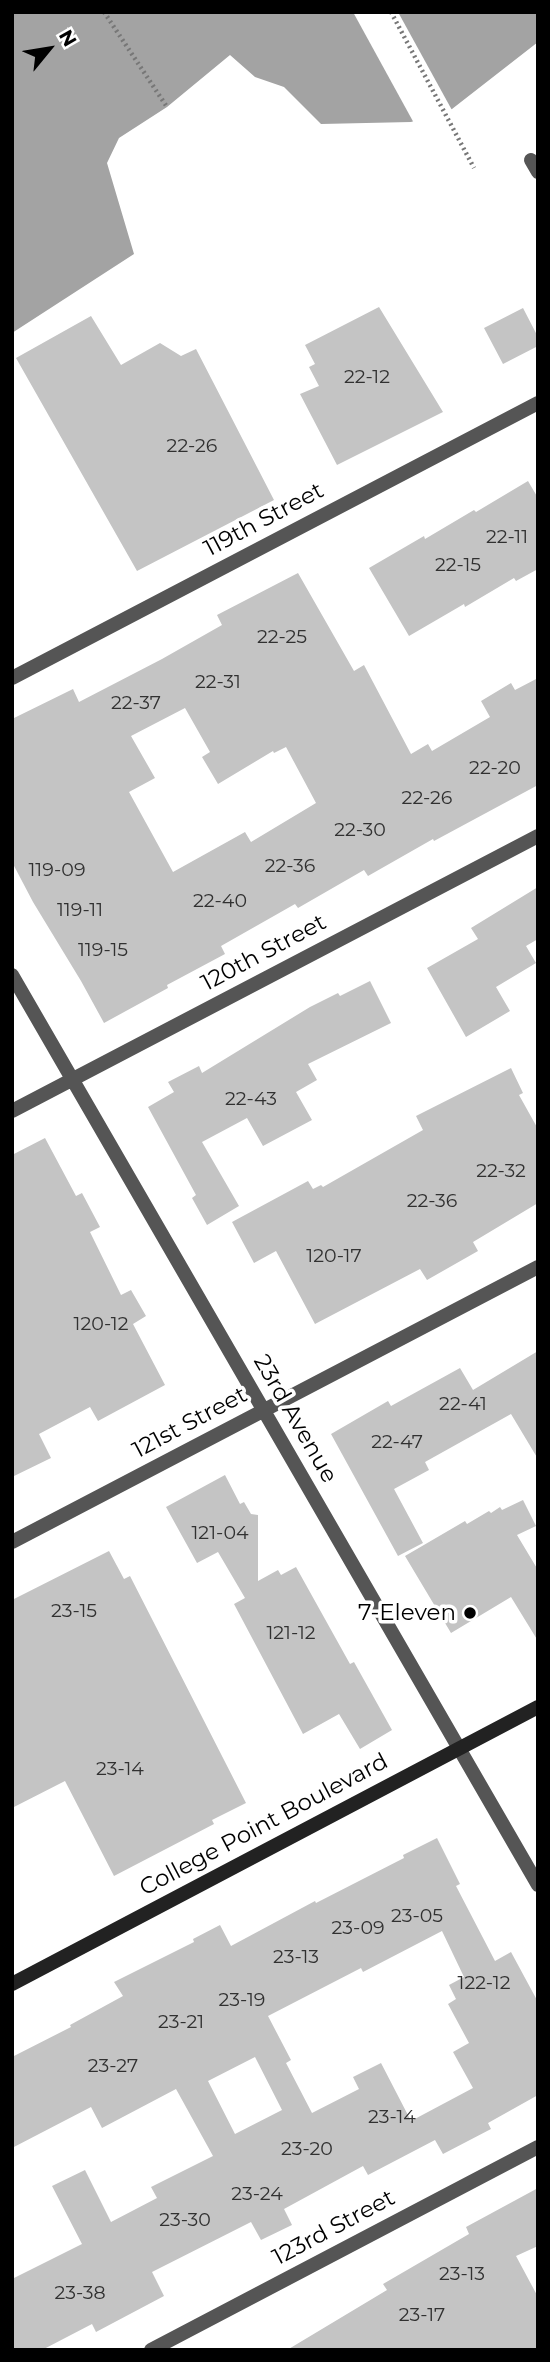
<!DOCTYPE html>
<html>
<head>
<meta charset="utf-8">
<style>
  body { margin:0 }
  #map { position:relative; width:550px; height:2362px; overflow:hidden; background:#fff; font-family:Montserrat,sans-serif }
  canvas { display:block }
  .frame { position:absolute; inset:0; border:14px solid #000; pointer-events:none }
  .north { position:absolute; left:14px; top:14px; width:70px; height:70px; -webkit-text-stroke:5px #fff; paint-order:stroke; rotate:60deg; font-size:19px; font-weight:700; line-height:28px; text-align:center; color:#000 }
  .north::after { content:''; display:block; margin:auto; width:24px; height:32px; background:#000; clip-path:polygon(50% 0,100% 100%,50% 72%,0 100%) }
</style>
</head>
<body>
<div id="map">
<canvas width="550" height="2362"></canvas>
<div class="frame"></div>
<div class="north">N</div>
</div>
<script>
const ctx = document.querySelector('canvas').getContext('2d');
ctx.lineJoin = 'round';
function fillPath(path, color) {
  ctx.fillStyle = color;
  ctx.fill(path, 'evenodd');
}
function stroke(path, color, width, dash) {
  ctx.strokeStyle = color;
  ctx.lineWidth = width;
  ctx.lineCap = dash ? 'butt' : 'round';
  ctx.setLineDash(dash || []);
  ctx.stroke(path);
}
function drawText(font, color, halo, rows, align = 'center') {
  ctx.font = font + ' Montserrat,sans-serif';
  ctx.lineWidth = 7;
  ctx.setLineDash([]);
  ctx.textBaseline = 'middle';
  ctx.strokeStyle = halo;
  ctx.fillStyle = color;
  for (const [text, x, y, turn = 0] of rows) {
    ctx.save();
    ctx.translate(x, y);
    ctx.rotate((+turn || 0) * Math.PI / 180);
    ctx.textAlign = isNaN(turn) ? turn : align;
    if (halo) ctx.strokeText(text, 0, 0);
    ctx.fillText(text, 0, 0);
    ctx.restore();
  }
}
const water = new Path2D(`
  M 12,12 L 538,12 L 538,42 L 452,109 L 411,122 L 321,124 L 284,87 L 255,77 L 230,55 L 167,107 L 119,138 L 107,163 L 134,254 L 12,333 Z`);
const pier = new Path2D(`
  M 353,12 L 398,12 L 453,112 L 415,125 Z`);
const building = new Path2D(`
  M 379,307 L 443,412 L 337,465 L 300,394 L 319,386 L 309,367 L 315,364 L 305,345 Z
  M 523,308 L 538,337 L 538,346 L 503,364 L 484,328 Z
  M 91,316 L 121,365 L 160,343 L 181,356 L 196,349 L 274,500 L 137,571 L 16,358 Z
  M 528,481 L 538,498 L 538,569 L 516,581 L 514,578 L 465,607 L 464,604 L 409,636 L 369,568 L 424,536 L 425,539 L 474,510 L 476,512 Z
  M 298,573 L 354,671 L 364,665 L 411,754 L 428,744 L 432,751 L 490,717 L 481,701 L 511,683 L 515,690 L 538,678 L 538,785 L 434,841 L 433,839 L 368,876 L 364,870 L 298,908 L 295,904 L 221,946 L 225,954 L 167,985 L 168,988 L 104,1023 L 81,981 L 33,902 L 12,862 L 12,719 L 73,689 L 79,702 L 162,659 L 222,625 L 217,615 ZM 185,708 L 210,752 L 202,757 L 218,784 L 273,751 L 274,753 L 286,747 L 316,803 L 251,842 L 245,832 L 173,872 L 129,792 L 155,778 L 131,736 Z
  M 538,887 L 538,939 L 526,946 L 536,963 L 496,987 L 510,1011 L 466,1037 L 427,968 L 478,939 L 471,928 Z
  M 370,981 L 391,1023 L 308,1064 L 317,1080 L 296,1092 L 312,1120 L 263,1146 L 247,1118 L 202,1142 L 239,1206 L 207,1225 L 192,1198 L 196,1195 L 148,1107 L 174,1092 L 168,1082 L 199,1066 L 202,1073 L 310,1007 L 338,993 L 340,996 Z
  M 511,1068 L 523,1093 L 519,1095 L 538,1129 L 538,1203 L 473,1242 L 478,1251 L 427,1280 L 420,1269 L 315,1324 L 276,1251 L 254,1263 L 232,1222 L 308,1181 L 313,1189 L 321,1185 L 323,1187 L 423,1130 L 416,1116 Z
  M 45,1138 L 76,1196 L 82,1193 L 100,1227 L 90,1232 L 121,1295 L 131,1290 L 146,1316 L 133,1324 L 165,1385 L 98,1421 L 90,1407 L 39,1434 L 51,1458 L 12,1477 L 12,1155 Z
  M 538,1351 L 538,1459 L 511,1414 L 425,1462 L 429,1470 L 394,1489 L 423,1543 L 398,1556 L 331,1434 L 388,1401 L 391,1406 L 460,1368 L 473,1390 Z
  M 225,1475 L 240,1504 L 244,1502 L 251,1514 L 258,1515 L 258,1581 L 278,1570 L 281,1575 L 296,1567 L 350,1664 L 354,1662 L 392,1730 L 360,1749 L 339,1714 L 303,1734 L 234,1604 L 245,1598 L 218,1552 L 197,1563 L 166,1507 Z
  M 523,1500 L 536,1526 L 517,1535 L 538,1570 L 538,1641 L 511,1597 L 451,1633 L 405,1556 L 465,1521 L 467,1524 L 489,1511 L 491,1513 L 500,1507 L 502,1510 Z
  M 109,1551 L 124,1579 L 130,1576 L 246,1803 L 212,1820 L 214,1824 L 114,1876 L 65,1781 L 12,1808 L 12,1600 Z
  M 437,1838 L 460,1884 L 456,1886 L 495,1961 L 511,1952 L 538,2002 L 538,2095 L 488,2123 L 491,2129 L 443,2154 L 435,2140 L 368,2175 L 363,2166 L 284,2209 L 292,2225 L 261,2240 L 251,2222 L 152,2272 L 164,2296 L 96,2332 L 92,2324 L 42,2350 L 12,2350 L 12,2279 L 82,2244 L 52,2186 L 85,2170 L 111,2222 L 157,2198 L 151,2187 L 213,2156 L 176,2089 L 102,2128 L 91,2107 L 12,2148 L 12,2057 L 71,2027 L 70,2025 L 123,1996 L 114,1982 L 194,1942 L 193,1939 L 220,1925 L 231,1946 L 315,1901 L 316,1903 L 404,1858 L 403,1855 ZM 442,1931 L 464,1977 L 449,1985 L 456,1999 L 448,2004 L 469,2043 L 453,2052 L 473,2088 L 411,2121 L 381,2063 L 353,2077 L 359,2089 L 312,2113 L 286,2063 L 291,2060 L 268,2016 L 361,1968 L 363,1972 ZM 255,2057 L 282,2110 L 235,2134 L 208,2081 Z
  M 538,2188 L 538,2246 L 516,2256 L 538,2297 L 538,2350 L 287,2350 L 387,2290 L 383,2284 L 469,2234 L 466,2227 Z`);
const path = new Path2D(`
  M 104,12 L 167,107
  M 391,12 L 474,168`);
const street = new Path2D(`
  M 531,160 L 538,172
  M 12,678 L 538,403
  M 12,975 L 538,1885
  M 12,1111 L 538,836
  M 12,1542 L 538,1267
  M 151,2350 L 538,2147`);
const secondary = new Path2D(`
  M 12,1984 L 538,1707`);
const markers = [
  [470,1613,7,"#000"]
];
const numberNames = [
  ["22-12",367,377],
  ["22-26",192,446],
  ["22-11",507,537],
  ["22-15",458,565],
  ["22-25",282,637],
  ["22-31",218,682],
  ["22-37",136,703],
  ["22-20",495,768],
  ["22-26",427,798],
  ["22-30",360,830],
  ["22-36",290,866],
  ["119-09",57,870],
  ["22-40",220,901],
  ["119-11",80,910],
  ["119-15",103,950],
  ["22-43",251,1099],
  ["22-32",501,1171],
  ["22-36",432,1201],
  ["120-17",334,1256],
  ["120-12",101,1324],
  ["22-41",463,1404],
  ["22-47",397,1442],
  ["121-04",220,1533],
  ["23-15",74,1611],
  ["121-12",291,1633],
  ["23-14",120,1769],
  ["23-05",417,1916],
  ["23-09",358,1928],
  ["23-13",296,1957],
  ["122-12",484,1983],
  ["23-19",242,2000],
  ["23-21",181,2022],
  ["23-27",113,2066],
  ["23-14",392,2117],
  ["23-20",307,2149],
  ["23-24",257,2194],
  ["23-30",185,2220],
  ["23-13",462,2274],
  ["23-38",80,2293],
  ["23-17",422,2315]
];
const streetNames = [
  ["119th Street",264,520,-28],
  ["120th Street",264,953,-28],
  ["23rd Avenue",295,1419,60],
  ["121st Street",190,1423,-28],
  ["College Point Boulevard",264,1825,-28],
  ["123rd Street",334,2228,-28]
];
const poiNames = [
  ["7-Eleven",456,1613]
];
fillPath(water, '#a3a3a3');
fillPath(pier, '#fff');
fillPath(building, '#c4c4c4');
stroke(path, '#777', 4.5, [2, 3.5]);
stroke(street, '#555', 14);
stroke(secondary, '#222', 14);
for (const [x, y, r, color] of markers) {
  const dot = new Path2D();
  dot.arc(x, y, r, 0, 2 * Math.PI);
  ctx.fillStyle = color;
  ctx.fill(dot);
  stroke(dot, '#fff', 2.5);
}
drawText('19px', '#313131', null, numberNames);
drawText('23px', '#000', '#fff', streetNames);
drawText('23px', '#000', '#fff', poiNames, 'right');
</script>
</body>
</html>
